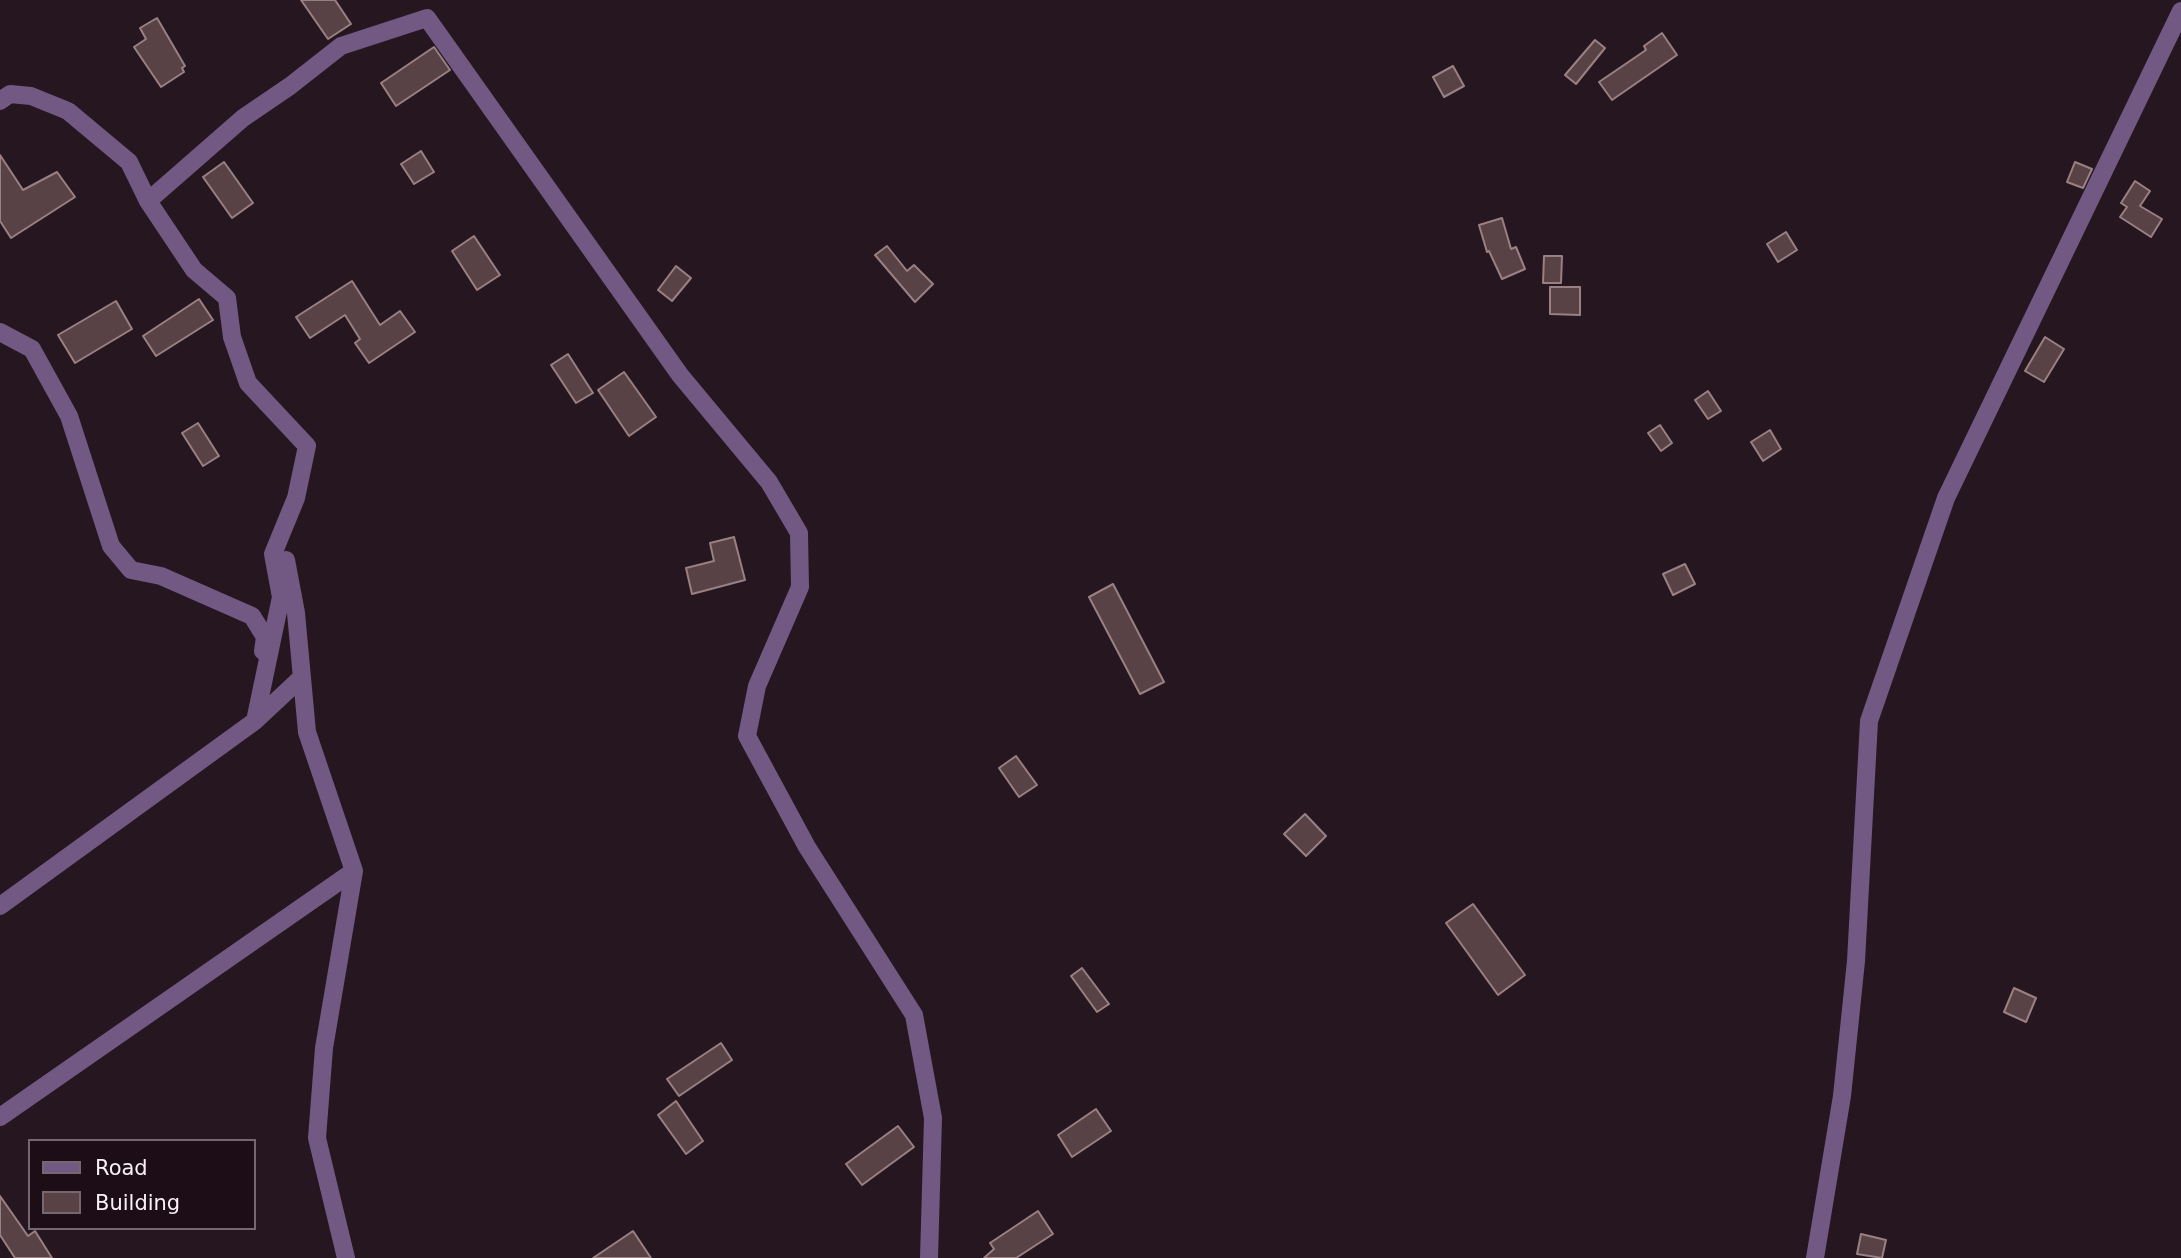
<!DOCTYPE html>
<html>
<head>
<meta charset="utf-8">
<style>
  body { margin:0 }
  #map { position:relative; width:2181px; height:1258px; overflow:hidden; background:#261620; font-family:"DejaVu Sans",sans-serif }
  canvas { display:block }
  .legend { position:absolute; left:28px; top:1139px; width:228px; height:91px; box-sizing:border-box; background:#1c0d17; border:2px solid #756770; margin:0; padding:9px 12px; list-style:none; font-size:21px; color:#faeff6 }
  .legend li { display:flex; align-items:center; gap:14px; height:35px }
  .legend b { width:35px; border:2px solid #756770 }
</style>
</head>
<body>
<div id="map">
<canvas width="2181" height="1258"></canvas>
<ul class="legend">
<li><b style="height:9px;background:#715983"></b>Road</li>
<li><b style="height:19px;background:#584245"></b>Building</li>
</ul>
</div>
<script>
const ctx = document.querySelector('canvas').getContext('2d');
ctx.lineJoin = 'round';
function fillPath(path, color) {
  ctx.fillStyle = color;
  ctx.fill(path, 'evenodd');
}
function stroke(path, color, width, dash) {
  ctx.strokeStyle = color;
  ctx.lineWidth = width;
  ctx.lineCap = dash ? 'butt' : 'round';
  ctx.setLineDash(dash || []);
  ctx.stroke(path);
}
const building = new Path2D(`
  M 301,0 L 335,0 L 351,24 L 328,39 Z
  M 157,18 L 185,66 L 182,68 L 184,72 L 161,87 L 134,47 L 146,39 L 140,28 Z
  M 1662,33 L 1677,55 L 1612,100 L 1599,82 L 1646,50 L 1644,46 Z
  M 1595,40 L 1605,48 L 1576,84 L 1565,75 Z
  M 434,47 L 450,70 L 396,106 L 381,83 Z
  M 1453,66 L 1464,86 L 1444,97 L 1433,77 Z
  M 421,151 L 434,172 L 414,184 L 401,164 Z
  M 0,155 L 23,190 L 57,172 L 75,197 L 11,238 L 0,221 Z
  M 224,162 L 253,203 L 232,218 L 203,177 Z
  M 2075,162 L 2092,169 L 2083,188 L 2067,182 Z
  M 2135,181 L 2150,191 L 2140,206 L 2162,219 L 2151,237 L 2120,217 L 2127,207 L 2121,203 Z
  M 1502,218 L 1511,249 L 1516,247 L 1525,269 L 1502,279 L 1489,251 L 1487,252 L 1479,225 Z
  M 1786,232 L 1797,250 L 1778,262 L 1767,244 Z
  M 474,236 L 500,275 L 477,290 L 452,251 Z
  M 887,246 L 907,271 L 914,265 L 933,284 L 915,302 L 875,255 Z
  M 1544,256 L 1562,256 L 1561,283 L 1543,283 Z
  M 676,266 L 691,278 L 672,301 L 658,290 Z
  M 352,281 L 380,325 L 400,311 L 415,332 L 369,363 L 355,343 L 360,339 L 345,315 L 310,338 L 296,317 Z
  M 1550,287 L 1580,287 L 1580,315 L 1550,314 Z
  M 199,299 L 213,320 L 156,356 L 143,336 Z
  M 116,301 L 132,329 L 75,363 L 58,335 Z
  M 2045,337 L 2064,349 L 2044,382 L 2025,371 Z
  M 568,354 L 593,393 L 576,403 L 551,365 Z
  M 624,372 L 656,417 L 629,436 L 598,390 Z
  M 1708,391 L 1721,411 L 1708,419 L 1695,400 Z
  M 198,423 L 219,456 L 203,466 L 182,433 Z
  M 1660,425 L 1672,443 L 1661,451 L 1648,433 Z
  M 1770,430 L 1781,449 L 1763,461 L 1751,442 Z
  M 734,537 L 745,580 L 692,594 L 686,568 L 714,561 L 710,543 Z
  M 1685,564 L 1695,584 L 1673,595 L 1663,574 Z
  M 1113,584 L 1164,682 L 1140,694 L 1089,597 Z
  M 1016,756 L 1037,785 L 1019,797 L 999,768 Z
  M 1305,814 L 1326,836 L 1306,856 L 1284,834 Z
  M 1473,904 L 1525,975 L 1498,995 L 1446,923 Z
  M 1082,968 L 1109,1004 L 1097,1012 L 1071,976 Z
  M 2014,988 L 2036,998 L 2026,1022 L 2004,1012 Z
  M 721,1043 L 732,1060 L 679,1096 L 667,1079 Z
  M 676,1101 L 703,1141 L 686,1154 L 658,1115 Z
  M 1096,1109 L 1111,1131 L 1072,1157 L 1058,1135 Z
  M 898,1126 L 914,1147 L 862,1185 L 846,1164 Z
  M 0,1196 L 28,1236 L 35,1231 L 52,1258 L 15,1258 L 0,1235 Z
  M 1038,1211 L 1053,1234 L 1016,1258 L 984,1258 L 994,1249 L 990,1243 Z
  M 633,1231 L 651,1258 L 593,1258 Z
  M 1861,1234 L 1886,1240 L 1882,1258 L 1857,1254 Z`);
const street = new Path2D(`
  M 0,101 L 10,94 L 31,96 L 68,111 L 129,162 L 148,201 L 194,270 L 227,298 L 232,337 L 248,383 L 307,446 L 296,498 L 273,554 L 281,597 L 255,721
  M 148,201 L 243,118 L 290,86 L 341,46 L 427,18 L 680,375 L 769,482 L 799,533 L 800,587 L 757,686 L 747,736 L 807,847 L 914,1015 L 933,1118 L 929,1258
  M 0,332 L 32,349 L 69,416 L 111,546 L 131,570 L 161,576 L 252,616 L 265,637 L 263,651
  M 286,560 L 296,613 L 307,732 L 354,871 L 324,1048 L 317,1138 L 346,1258
  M 0,906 L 255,721 L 302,677
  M 0,1117 L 354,871
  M 1815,1258 L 1842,1096 L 1856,961 L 1869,721 L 1946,498 L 2181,11`);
fillPath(building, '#584245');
stroke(building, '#998082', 2);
stroke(street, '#715983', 18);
</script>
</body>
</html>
